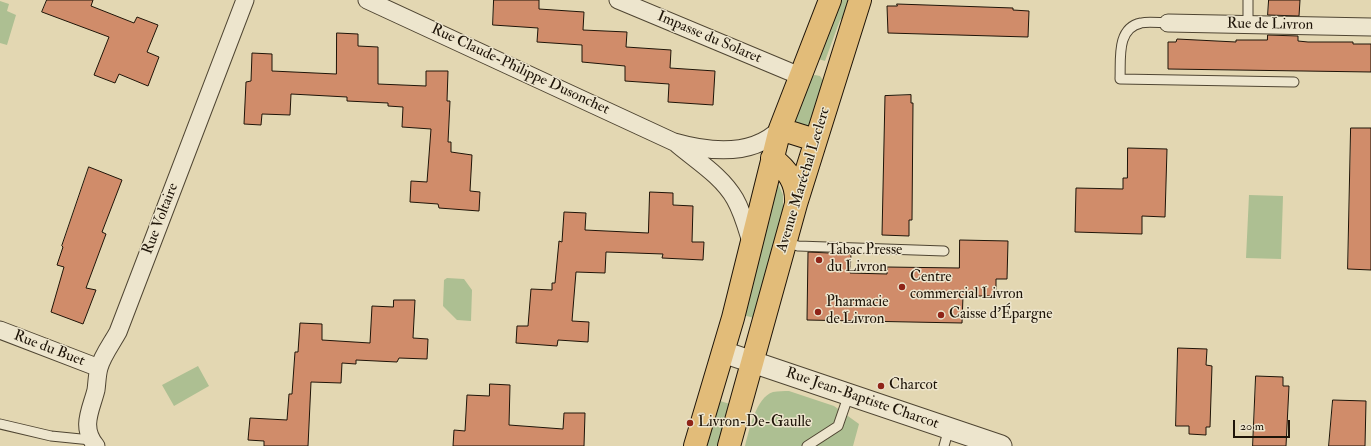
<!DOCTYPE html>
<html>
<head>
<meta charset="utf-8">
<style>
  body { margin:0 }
  #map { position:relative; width:1371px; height:446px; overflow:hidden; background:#e3d7b2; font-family:"IM FELL Double Pica",serif }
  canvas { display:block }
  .scale { position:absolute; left:1233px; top:420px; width:57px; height:18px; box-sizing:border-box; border:2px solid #1e1408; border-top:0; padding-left:5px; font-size:12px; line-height:14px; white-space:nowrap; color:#1e1408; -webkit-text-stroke:3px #ede5cd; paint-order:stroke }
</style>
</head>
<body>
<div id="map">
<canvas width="1371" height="446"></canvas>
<div class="scale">20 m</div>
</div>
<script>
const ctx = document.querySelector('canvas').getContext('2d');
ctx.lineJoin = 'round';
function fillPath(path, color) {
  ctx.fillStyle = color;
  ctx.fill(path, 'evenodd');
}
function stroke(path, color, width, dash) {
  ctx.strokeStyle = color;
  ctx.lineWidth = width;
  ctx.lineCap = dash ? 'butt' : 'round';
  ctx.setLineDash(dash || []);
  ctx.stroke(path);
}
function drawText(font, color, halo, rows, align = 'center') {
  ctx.font = font + ' "IM FELL Double Pica",serif';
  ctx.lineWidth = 3;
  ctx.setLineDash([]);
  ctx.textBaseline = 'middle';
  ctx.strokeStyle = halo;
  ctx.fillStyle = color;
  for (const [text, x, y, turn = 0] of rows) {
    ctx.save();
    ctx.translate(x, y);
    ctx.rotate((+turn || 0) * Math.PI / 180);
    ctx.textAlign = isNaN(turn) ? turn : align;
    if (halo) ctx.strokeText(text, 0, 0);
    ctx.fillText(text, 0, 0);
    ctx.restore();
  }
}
const green = new Path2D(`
  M 838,0 L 853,0 L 847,16 L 840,20 L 825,61 L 815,58 Z
  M 0,1 L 9,4 L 7,11 L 16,15 L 7,45 L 0,43 Z
  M 815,75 L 820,76 L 824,82 L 810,127 L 792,122 L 811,76 Z
  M 777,181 L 783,195 L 783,211 L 754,318 L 743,315 L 770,218 L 774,183 Z
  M 1249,195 L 1283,196 L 1281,259 L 1246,258 Z
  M 447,278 L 464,279 L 472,290 L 471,321 L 457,320 L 443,306 L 444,280 Z
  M 198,366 L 209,386 L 174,406 L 162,385 Z
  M 789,391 L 834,406 L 859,424 L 853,446 L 745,446 C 749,431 756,397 773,392 C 778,391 784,391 789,391 Z
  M 720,401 L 730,404 L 718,446 L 700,446 L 705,427 L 712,429 Z`);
const building = new Path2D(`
  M 47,0 L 93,0 L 91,6 L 134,23 L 137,17 L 158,25 L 147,52 L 159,57 L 148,86 L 119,74 L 115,83 L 94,75 L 109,37 L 42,12 Z
  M 494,0 L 539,0 L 539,9 L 584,12 L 583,30 L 627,32 L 626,47 L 671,50 L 670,68 L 715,71 L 713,105 L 668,102 L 669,84 L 625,81 L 625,66 L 582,62 L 582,45 L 537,42 L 538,28 L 493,25 Z
  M 1269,0 L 1300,0 L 1299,16 L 1268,15 Z
  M 897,4 L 1013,8 L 1013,10 L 1029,11 L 1028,37 L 888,33 L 887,6 L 897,6 Z
  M 337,33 L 358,34 L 358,46 L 378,47 L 378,84 L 426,86 L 426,71 L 448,71 L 447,101 L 450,101 L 448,142 L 451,142 L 451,152 L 472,155 L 470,191 L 480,192 L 479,211 L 439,208 L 438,204 L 410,202 L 411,181 L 427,182 L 431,129 L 402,127 L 403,107 L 388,106 L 388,103 L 347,101 L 347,97 L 291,94 L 290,115 L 262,114 L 261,125 L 244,124 L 246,82 L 251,81 L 252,53 L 272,54 L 272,71 L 336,74 Z
  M 1268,35 L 1298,36 L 1298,41 L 1308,42 L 1353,42 L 1353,44 L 1371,44 L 1371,72 L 1168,69 L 1168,42 L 1176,42 L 1177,39 L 1236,42 L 1236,40 L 1267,40 Z
  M 911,95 L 911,103 L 913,103 L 912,220 L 909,220 L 909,236 L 882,235 L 885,96 Z
  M 1351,128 L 1371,128 L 1371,270 L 1348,269 Z
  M 1128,148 L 1167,149 L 1165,217 L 1142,216 L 1142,234 L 1075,232 L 1076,188 L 1123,189 L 1123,178 L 1127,178 Z
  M 89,167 L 122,180 L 102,232 L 106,234 L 86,288 L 96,290 L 83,324 L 51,312 L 64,267 L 57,265 L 63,247 L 62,246 Z
  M 650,192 L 673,193 L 673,205 L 693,206 L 692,242 L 704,242 L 703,260 L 662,258 L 663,254 L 606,252 L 605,273 L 576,272 L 572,321 L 589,322 L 588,342 L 558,340 L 557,346 L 516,343 L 517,326 L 528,326 L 531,289 L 552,290 L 552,283 L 555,283 L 559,241 L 562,242 L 564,212 L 586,213 L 585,230 L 648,233 Z
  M 960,240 L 1008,241 L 1007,279 L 996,279 L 996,296 L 963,296 L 962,323 L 807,320 L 808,252 L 851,254 L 850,273 L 887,274 L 887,267 L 959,268 Z
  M 394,300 L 415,300 L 413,338 L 428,339 L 427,359 L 399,358 L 397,362 L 356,360 L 356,364 L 342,363 L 341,383 L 311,382 L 308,446 L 264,446 L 264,441 L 248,440 L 250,418 L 287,420 L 289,394 L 292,394 L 295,352 L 298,352 L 300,323 L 322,324 L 322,340 L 370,343 L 372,306 L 393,307 Z
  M 1178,348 L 1207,349 L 1206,365 L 1212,366 L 1210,427 L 1206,427 L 1206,435 L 1189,434 L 1189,426 L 1176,426 Z
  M 1256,376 L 1283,377 L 1283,386 L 1289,386 L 1286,446 L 1253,446 Z
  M 490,384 L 510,385 L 509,425 L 563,429 L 564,413 L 585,413 L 584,446 L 453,446 L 454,430 L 465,431 L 467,395 L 489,396 Z
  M 1333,400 L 1366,401 L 1365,446 L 1329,446 Z`);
const service = new Path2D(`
  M 1168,23 C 1160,23 1149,21 1141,23 C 1116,28 1121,60 1120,79 L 1294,82
  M 1248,25 L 1248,0
  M 785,242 L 798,246 L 944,251
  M 0,424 L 51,436 L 91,440
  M 807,446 L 838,426 L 849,394
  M 944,446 L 949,428`);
const minor = new Path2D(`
  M 367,0 L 674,142 C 709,152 752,157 780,129
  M 618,0 L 800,76
  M 1168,23 L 1371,27
  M 677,144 C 697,161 722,176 735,199 C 743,213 747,229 752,245
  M 0,330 L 99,368
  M 96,446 C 80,427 91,410 96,390 C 97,383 97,375 99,368 C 102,356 112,343 118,332 L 245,0`);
const tertiary = new Path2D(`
  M 723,352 L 1001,446`);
const primary = new Path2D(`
  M 780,129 L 815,140
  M 772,158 C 788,170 797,183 796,203
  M 695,446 L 733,318 L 780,129 L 830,0
  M 729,446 L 796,204 L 860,0`);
const markers = [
  [819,260,4,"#8f2418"],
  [902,287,4,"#8f2418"],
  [818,312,4,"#8f2418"],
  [941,315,4,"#8f2418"],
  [881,386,4,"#8f2418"],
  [690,423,4,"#8f2418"]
];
const streetNames = [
  ["Rue de Livron",1270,25,1],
  ["Impasse du Solaret",709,38,23],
  ["Rue Claude-Philippe Dusonchet",520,70,25],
  ["Avenue Maréchal Leclerc",804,180,-73],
  ["Rue Voltaire",161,219,-69],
  ["Rue du Buet",49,349,21],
  ["Rue Jean-Baptiste Charcot",862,399,19]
];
const poiNames = [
  ["Tabac Presse",827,251],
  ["du Livron",827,268],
  ["Centre",910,278],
  ["commercial Livron",910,295],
  ["Pharmacie",826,303],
  ["de Livron",826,320],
  ["Caisse d'Épargne",949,315],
  ["Charcot",889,386],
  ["Livron-De-Gaulle",698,423]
];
fillPath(green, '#adbf92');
fillPath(building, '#d08c6a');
stroke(building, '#1e1408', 1);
stroke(service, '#4f4532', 11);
stroke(minor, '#4f4532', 19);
stroke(tertiary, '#4f4532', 23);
stroke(primary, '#1e1408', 24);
stroke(service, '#ede5cd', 9);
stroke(minor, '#ede5cd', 17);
stroke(tertiary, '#ede5cd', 21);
stroke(primary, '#e2bc79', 22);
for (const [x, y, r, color] of markers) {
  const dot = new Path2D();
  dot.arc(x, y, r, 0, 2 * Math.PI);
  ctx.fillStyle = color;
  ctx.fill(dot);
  stroke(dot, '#ede5cd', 1.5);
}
drawText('15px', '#1e1408', '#ede5cd', streetNames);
drawText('15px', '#1e1408', '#ede5cd', poiNames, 'left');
</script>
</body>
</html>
